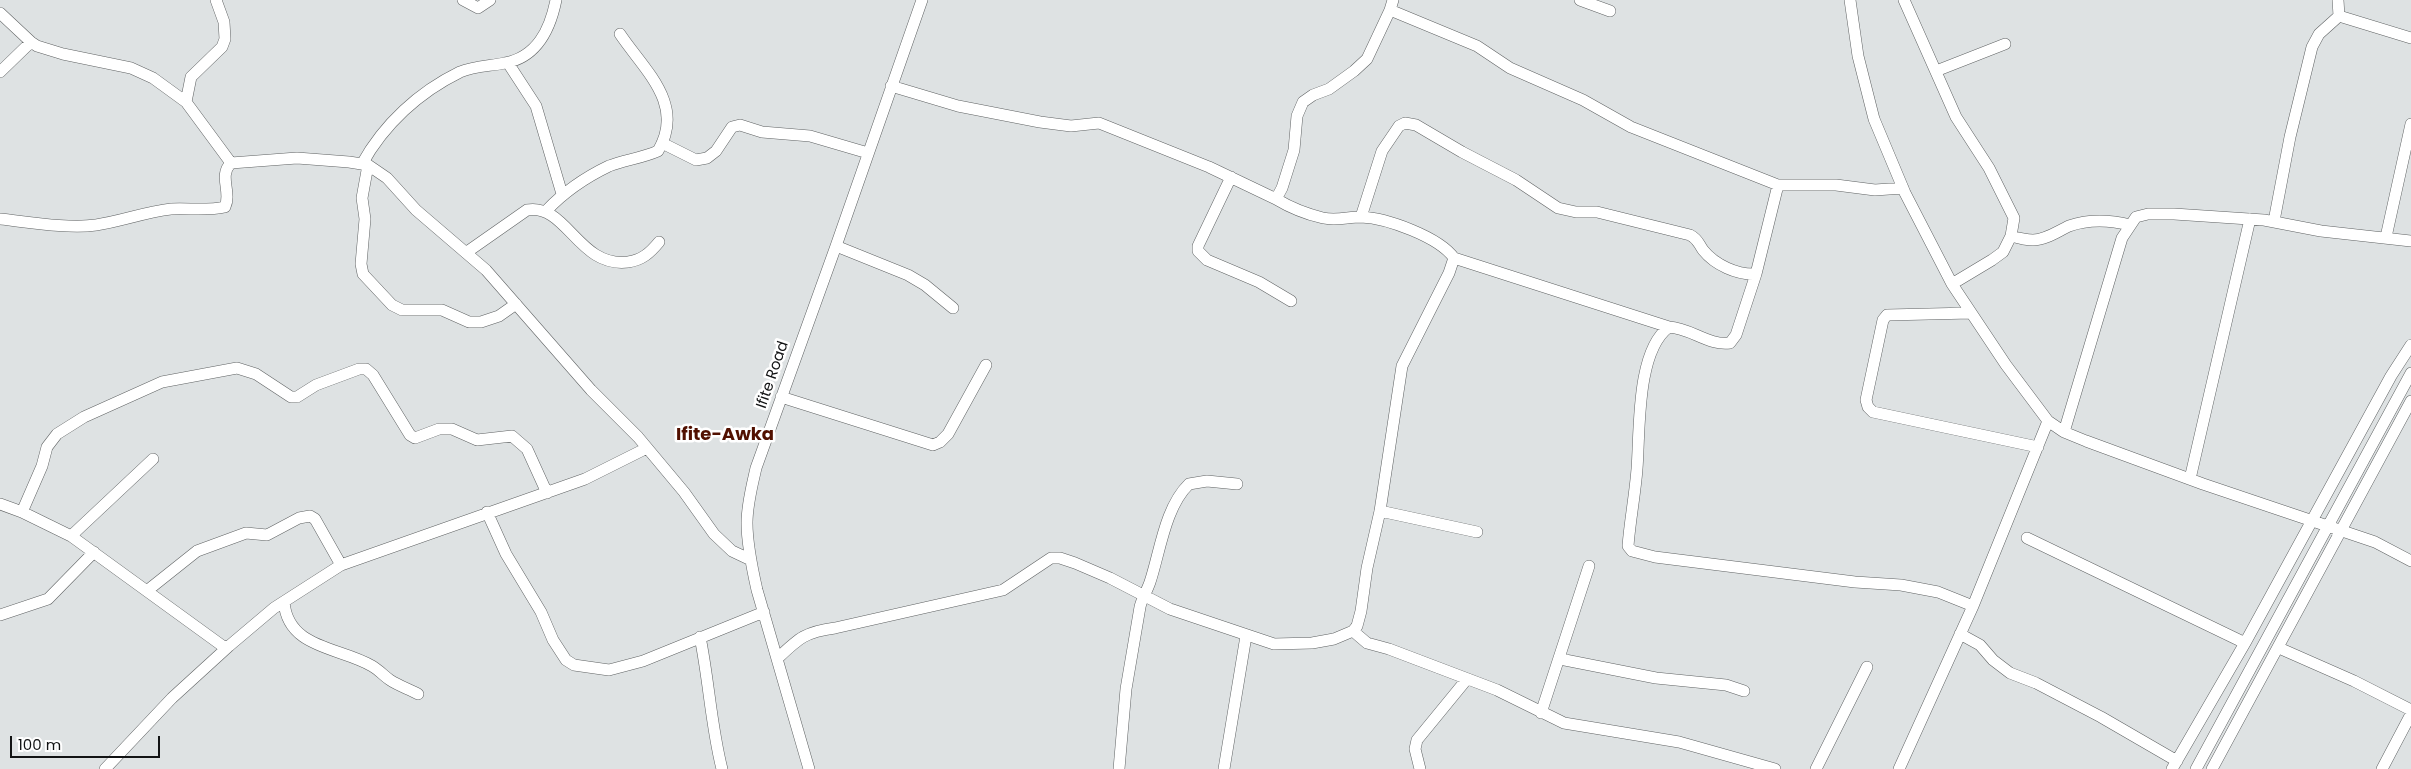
<!DOCTYPE html>
<html>
<head>
<meta charset="utf-8">
<style>
  body { margin:0 }
  #map { position:relative; width:2411px; height:769px; overflow:hidden; background:#dee2e3; font-family:Poppins,sans-serif }
  canvas { display:block }
  .scale { position:absolute; left:10px; top:736px; width:150px; height:22px; box-sizing:border-box; border:2px solid #121314; border-top:0; padding-left:6px; font-size:15px; line-height:18px; white-space:nowrap; color:#121314; -webkit-text-stroke:4px #fff; paint-order:stroke }
</style>
</head>
<body>
<div id="map">
<canvas width="2411" height="769"></canvas>
<div class="scale">100 m</div>
</div>
<script>
const ctx = document.querySelector('canvas').getContext('2d');
ctx.lineJoin = 'round';
function stroke(path, color, width, dash) {
  ctx.strokeStyle = color;
  ctx.lineWidth = width;
  ctx.lineCap = dash ? 'butt' : 'round';
  ctx.setLineDash(dash || []);
  ctx.stroke(path);
}
function drawText(font, color, halo, rows, align = 'center') {
  ctx.font = font + ' Poppins,sans-serif';
  ctx.lineWidth = 5;
  ctx.setLineDash([]);
  ctx.textBaseline = 'middle';
  ctx.strokeStyle = halo;
  ctx.fillStyle = color;
  for (const [text, x, y, turn = 0] of rows) {
    ctx.save();
    ctx.translate(x, y);
    ctx.rotate((+turn || 0) * Math.PI / 180);
    ctx.textAlign = isNaN(turn) ? turn : align;
    if (halo) ctx.strokeText(text, 0, 0);
    ctx.fillText(text, 0, 0);
    ctx.restore();
  }
}
const minor = new Path2D(`
  M 463,0 L 478,8 L 490,0
  M 1393,0 L 1390,10 L 1477,46 L 1510,68 L 1583,100 L 1631,127 L 1778,185 L 1836,185 L 1875,190 L 1903,188
  M 1580,0 L 1610,11
  M 1850,0 L 1858,56 L 1874,119 L 1905,193 L 1952,284 L 2006,365 L 2048,421 L 2064,432 L 2086,441 L 2203,484 L 2375,542 L 2411,561
  M 1904,0 L 1956,117 L 1989,168 L 2014,218 L 2011,236 L 2003,252 L 1992,260 L 1952,284
  M 2338,0 L 2339,16
  M 0,13 L 31,42 L 37,46 L 63,54 L 131,68 L 153,78 L 186,102 L 231,163 L 297,158 L 349,162 L 368,165 L 387,178 L 416,210 L 486,270 L 591,390 L 638,437 L 684,492 L 714,534 L 732,551 L 751,560
  M 2339,16 L 2411,38
  M 508,63 L 536,106 L 562,194
  M 1936,71 L 2005,44
  M 0,72 L 31,42
  M 891,86 L 958,106 L 1040,122 L 1071,126 L 1099,123 L 1209,167 L 1276,199 L 1282,188 L 1294,150 L 1297,116 L 1303,102 L 1313,95 L 1329,89 L 1354,71 L 1367,59 L 1390,10
  M 186,102 L 191,77 L 222,47 L 225,39 L 224,22 L 216,0
  M 662,143 L 696,160 L 707,158 L 716,151 L 732,127 L 740,125 L 762,132 L 810,136 L 868,153
  M 362,164 C 384,124 419,92 460,72 C 474,66 491,66 505,63 C 537,57 550,30 556,0
  M 368,165 L 362,198 L 365,219 L 361,264 L 363,274 L 392,305 L 402,310 L 442,310 L 469,322 L 481,322 L 499,316 L 516,304
  M 1231,177 L 1198,246 L 1198,251 L 1207,260 L 1259,282 L 1291,301
  M 1778,185 L 1756,274 L 1736,335 L 1730,343 C 1708,346 1691,328 1669,327 C 1636,351 1640,431 1637,469 C 1635,495 1630,520 1628,546 L 1632,551 L 1655,557 L 1855,582 L 1901,585 L 1938,592 L 1973,606
  M 546,211 C 563,193 586,177 609,166 C 625,160 642,158 658,151 C 686,104 644,70 620,34
  M 1361,217 L 1382,151 L 1399,126 L 1405,123 L 1416,125 L 1462,152 L 1516,180 L 1558,208 L 1576,212 L 1597,212 L 1690,235 C 1698,239 1698,243 1703,250 C 1715,265 1737,275 1756,274
  M 0,219 C 28,222 69,229 96,225 C 122,221 145,212 171,209 C 189,208 207,211 225,207 C 232,192 218,176 231,163
  M 2274,221 L 2290,137 L 2312,47 L 2319,34 L 2339,16
  M 2011,236 C 2018,238 2026,240 2033,240 C 2046,240 2058,231 2069,226 C 2089,219 2110,220 2130,225
  M 2386,237 L 2411,124
  M 836,246 L 908,275 L 925,285 L 953,308
  M 467,252 L 527,210 C 567,203 578,268 628,262 C 642,260 650,253 659,242
  M 1454,258 L 1669,327
  M 1971,313 L 1887,315 L 1883,320 L 1866,400 L 1868,407 L 1873,412 L 2038,447
  M 781,397 L 933,445 L 940,442 L 948,434 L 986,365
  M 2064,432 L 2122,238 L 2136,217 L 2148,214 L 2174,214 L 2264,220 L 2321,231 L 2411,241
  M 2190,479 L 2250,219
  M 0,504 L 22,512 L 71,536 L 224,647 L 229,646 L 274,608 L 341,565 L 585,479 L 647,448
  M 1380,511 L 1477,532
  M 22,512 L 42,466 L 47,447 L 57,434 L 84,417 L 162,382 L 237,368 L 256,374 L 291,397 L 297,397 L 316,385 L 359,369 L 366,369 L 373,375 L 410,435 L 415,438 L 439,429 L 452,429 L 477,440 L 512,436 L 527,449 L 547,493
  M 487,512 L 506,554 L 541,612 L 553,640 L 566,660 L 574,665 L 609,670 L 643,661 L 764,612
  M 71,536 L 153,459
  M 2027,538 L 2245,643
  M 148,590 L 197,551 L 246,533 L 267,535 L 299,518 L 310,516 L 315,519 L 341,565
  M 284,602 C 288,649 340,647 372,666 C 379,670 384,676 390,680 C 399,686 409,689 418,694
  M 0,615 L 48,599 L 94,552
  M 1353,631 L 1367,643 L 1389,649 L 1497,690 L 1564,723 L 1679,742 L 1775,769
  M 1960,634 L 1980,645 L 1993,660 L 2010,673 L 2036,683 L 2101,717 L 2177,761
  M 700,637 C 709,681 711,726 722,769
  M 2279,648 L 2354,681 L 2411,710
  M 778,658 C 799,638 805,632 835,628 L 1003,590 L 1051,558 L 1060,558 L 1075,563 L 1110,578 L 1170,609 L 1274,644 L 1312,643 L 1334,639 L 1353,631 L 1357,626 L 1361,611 L 1367,568 L 1380,511 L 1402,366 L 1449,273 L 1454,258 C 1439,237 1387,218 1361,217 C 1348,217 1336,221 1323,218 C 1306,214 1291,208 1276,199
  M 1560,659 L 1656,678 L 1726,685 L 1744,691
  M 1541,713 L 1589,566
  M 105,769 L 172,698 L 229,646
  M 809,769 L 757,590 C 752,568 747,545 747,523 C 747,504 752,486 756,468 L 836,246 L 922,0
  M 1119,769 L 1126,689 L 1140,607 C 1142,598 1147,591 1150,582 C 1160,552 1165,507 1189,484 L 1207,481 L 1237,484
  M 1224,769 L 1246,636
  M 1420,769 L 1415,749 L 1417,740 L 1467,679
  M 1816,769 L 1867,667
  M 1899,769 L 1973,606 L 2048,421
  M 2172,769 L 2245,643 L 2391,376 L 2411,345
  M 2196,769 L 2411,373
  M 2212,769 L 2411,401
  M 2382,769 L 2411,714`);
const streetNames = [
  ["Ifite Road",773,375,-71]
];
const quarterNames = [
  ["Ifite-Awka",725,435]
];
stroke(minor, '#5f6263', 12);
stroke(minor, '#fff', 11);
drawText('15px', '#121314', '#fff', streetNames);
drawText('bold 18px', '#511000', '#fff', quarterNames);
</script>
</body>
</html>
